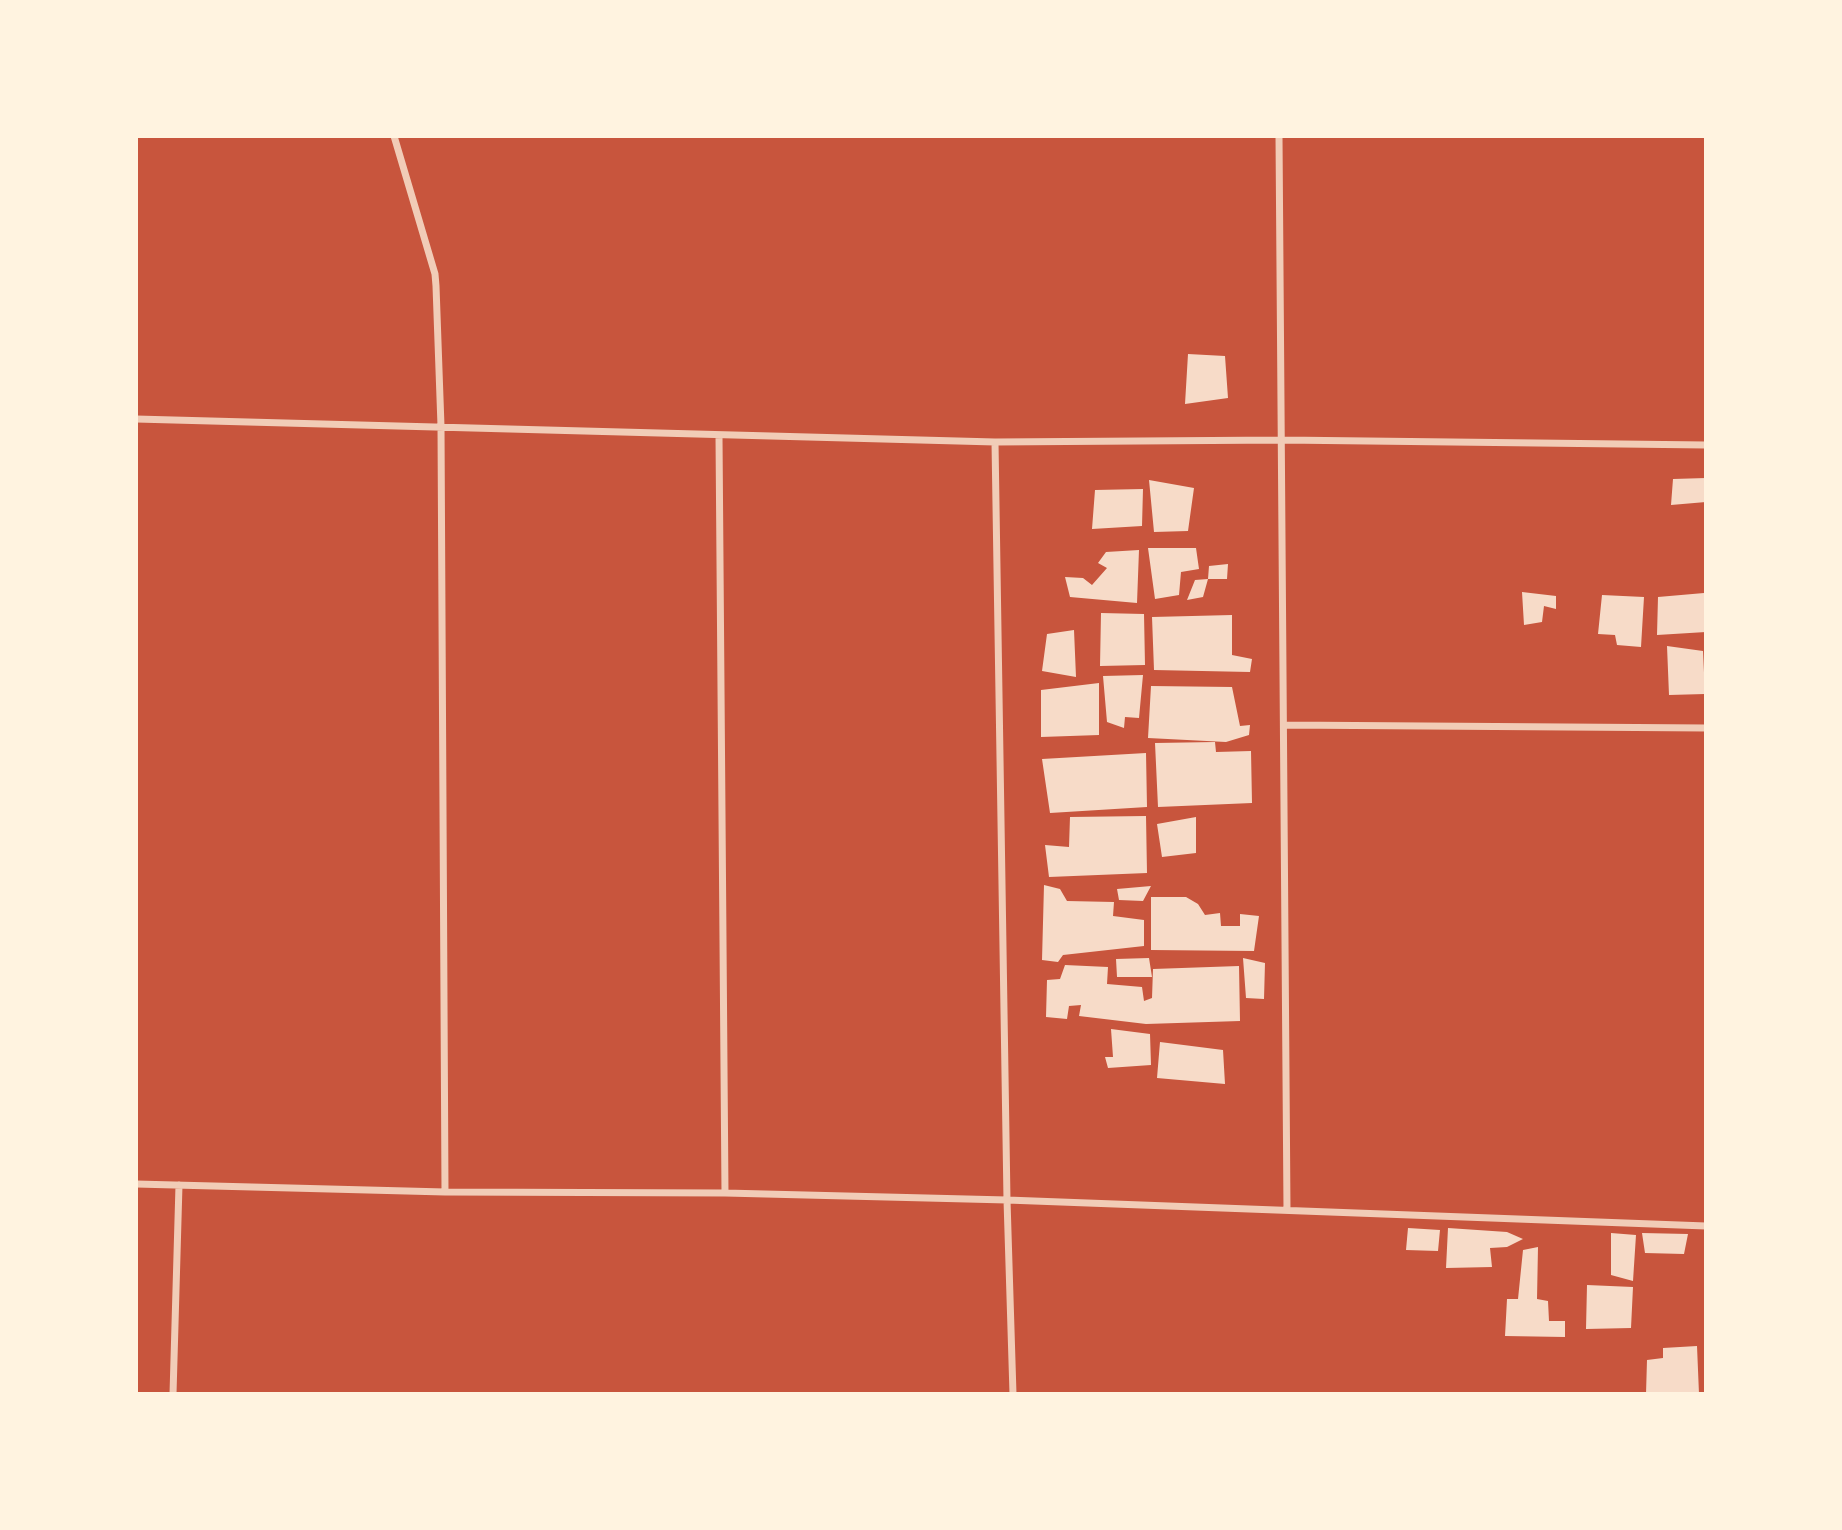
<!DOCTYPE html>
<html>
<head>
<meta charset="utf-8">
<style>
  body { margin:0 }
  #map { position:relative; width:1842px; height:1530px; overflow:hidden; background:#c8553d; font-family:"Nunito Sans",sans-serif }
  canvas { display:block }
  .frame { position:absolute; inset:0; border:138px solid #fff3e0; pointer-events:none }
</style>
</head>
<body>
<div id="map">
<canvas width="1842" height="1530"></canvas>
<div class="frame"></div>
</div>
<script>
const ctx = document.querySelector('canvas').getContext('2d');
ctx.lineJoin = 'round';
function fillPath(path, color) {
  ctx.fillStyle = color;
  ctx.fill(path, 'evenodd');
}
function stroke(path, color, width, dash) {
  ctx.strokeStyle = color;
  ctx.lineWidth = width;
  ctx.lineCap = dash ? 'butt' : 'round';
  ctx.setLineDash(dash || []);
  ctx.stroke(path);
}
const building = new Path2D(`
  M 1188,354 L 1225,356 L 1228,398 L 1185,404 Z
  M 1706,478 L 1706,502 L 1671,505 L 1673,479 Z
  M 1149,480 L 1194,488 L 1188,531 L 1154,532 Z
  M 1143,489 L 1142,526 L 1092,529 L 1095,490 Z
  M 1148,548 L 1196,548 L 1199,569 L 1181,572 L 1179,595 L 1155,599 Z
  M 1139,550 L 1137,603 L 1070,597 L 1065,577 L 1083,578 L 1092,585 L 1107,568 L 1098,563 L 1106,552 Z
  M 1228,564 L 1227,579 L 1208,579 L 1209,566 Z
  M 1208,579 L 1203,597 L 1187,600 L 1195,580 Z
  M 1522,592 L 1556,596 L 1556,609 L 1544,606 L 1542,622 L 1524,625 Z
  M 1704,593 L 1706,632 L 1657,635 L 1658,597 Z
  M 1602,595 L 1644,597 L 1641,647 L 1617,645 L 1615,635 L 1598,634 Z
  M 1101,613 L 1144,614 L 1145,665 L 1100,666 Z
  M 1232,615 L 1232,655 L 1252,659 L 1250,672 L 1154,670 L 1152,617 Z
  M 1074,630 L 1076,677 L 1042,671 L 1047,634 Z
  M 1667,646 L 1703,651 L 1705,694 L 1669,695 Z
  M 1143,675 L 1139,718 L 1125,717 L 1124,728 L 1107,722 L 1103,676 Z
  M 1099,683 L 1099,735 L 1041,737 L 1041,690 Z
  M 1151,686 L 1232,687 L 1240,726 L 1250,725 L 1249,735 L 1226,742 L 1148,738 Z
  M 1215,742 L 1216,752 L 1251,751 L 1252,803 L 1158,807 L 1155,743 Z
  M 1146,753 L 1147,807 L 1050,813 L 1042,759 Z
  M 1146,816 L 1147,873 L 1049,877 L 1045,845 L 1069,847 L 1070,817 Z
  M 1196,817 L 1196,853 L 1162,857 L 1157,824 Z
  M 1044,885 L 1060,889 L 1067,901 L 1114,902 L 1113,916 L 1144,920 L 1144,946 L 1063,955 L 1058,962 L 1042,960 Z
  M 1151,886 L 1143,901 L 1119,900 L 1117,889 Z
  M 1151,897 L 1186,897 L 1198,904 L 1205,915 L 1220,913 L 1221,926 L 1240,926 L 1240,914 L 1259,916 L 1254,951 L 1151,950 Z
  M 1149,958 L 1152,977 L 1117,977 L 1116,959 Z
  M 1243,958 L 1265,963 L 1264,999 L 1246,998 Z
  M 1065,965 L 1108,967 L 1107,984 L 1142,987 L 1144,1001 L 1152,998 L 1153,969 L 1239,966 L 1240,1021 L 1146,1024 L 1079,1016 L 1081,1005 L 1069,1006 L 1067,1019 L 1046,1017 L 1047,980 L 1060,979 Z
  M 1111,1029 L 1150,1034 L 1151,1065 L 1108,1068 L 1105,1057 L 1113,1057 Z
  M 1160,1042 L 1223,1050 L 1225,1084 L 1157,1078 Z
  M 1408,1228 L 1440,1230 L 1438,1251 L 1406,1250 Z
  M 1448,1228 L 1507,1232 L 1523,1239 L 1507,1247 L 1490,1248 L 1492,1267 L 1446,1268 Z
  M 1611,1233 L 1636,1235 L 1633,1281 L 1611,1275 Z
  M 1642,1233 L 1688,1234 L 1684,1254 L 1645,1253 Z
  M 1538,1247 L 1537,1299 L 1548,1301 L 1549,1321 L 1565,1321 L 1565,1337 L 1505,1336 L 1507,1299 L 1518,1299 L 1523,1250 Z
  M 1587,1285 L 1633,1287 L 1631,1328 L 1586,1329 Z
  M 1697,1346 L 1699,1394 L 1646,1394 L 1647,1360 L 1663,1358 L 1663,1348 Z`);
const minor = new Path2D(`
  M 394,136 L 435,274 L 436,286 L 441,426 L 445,1192
  M 1279,136 L 1287,1209
  M 136,419 L 995,442 L 1283,440 L 1706,445
  M 719,436 L 725,1193
  M 995,442 L 1007,1200 L 1013,1394
  M 1284,725 L 1706,728
  M 136,1184 L 445,1192 L 725,1193 L 1007,1200 L 1706,1226
  M 173,1394 L 179,1185`);
fillPath(building, '#f7dbc8');
stroke(minor, '#f1ccb7', 7);
</script>
</body>
</html>
